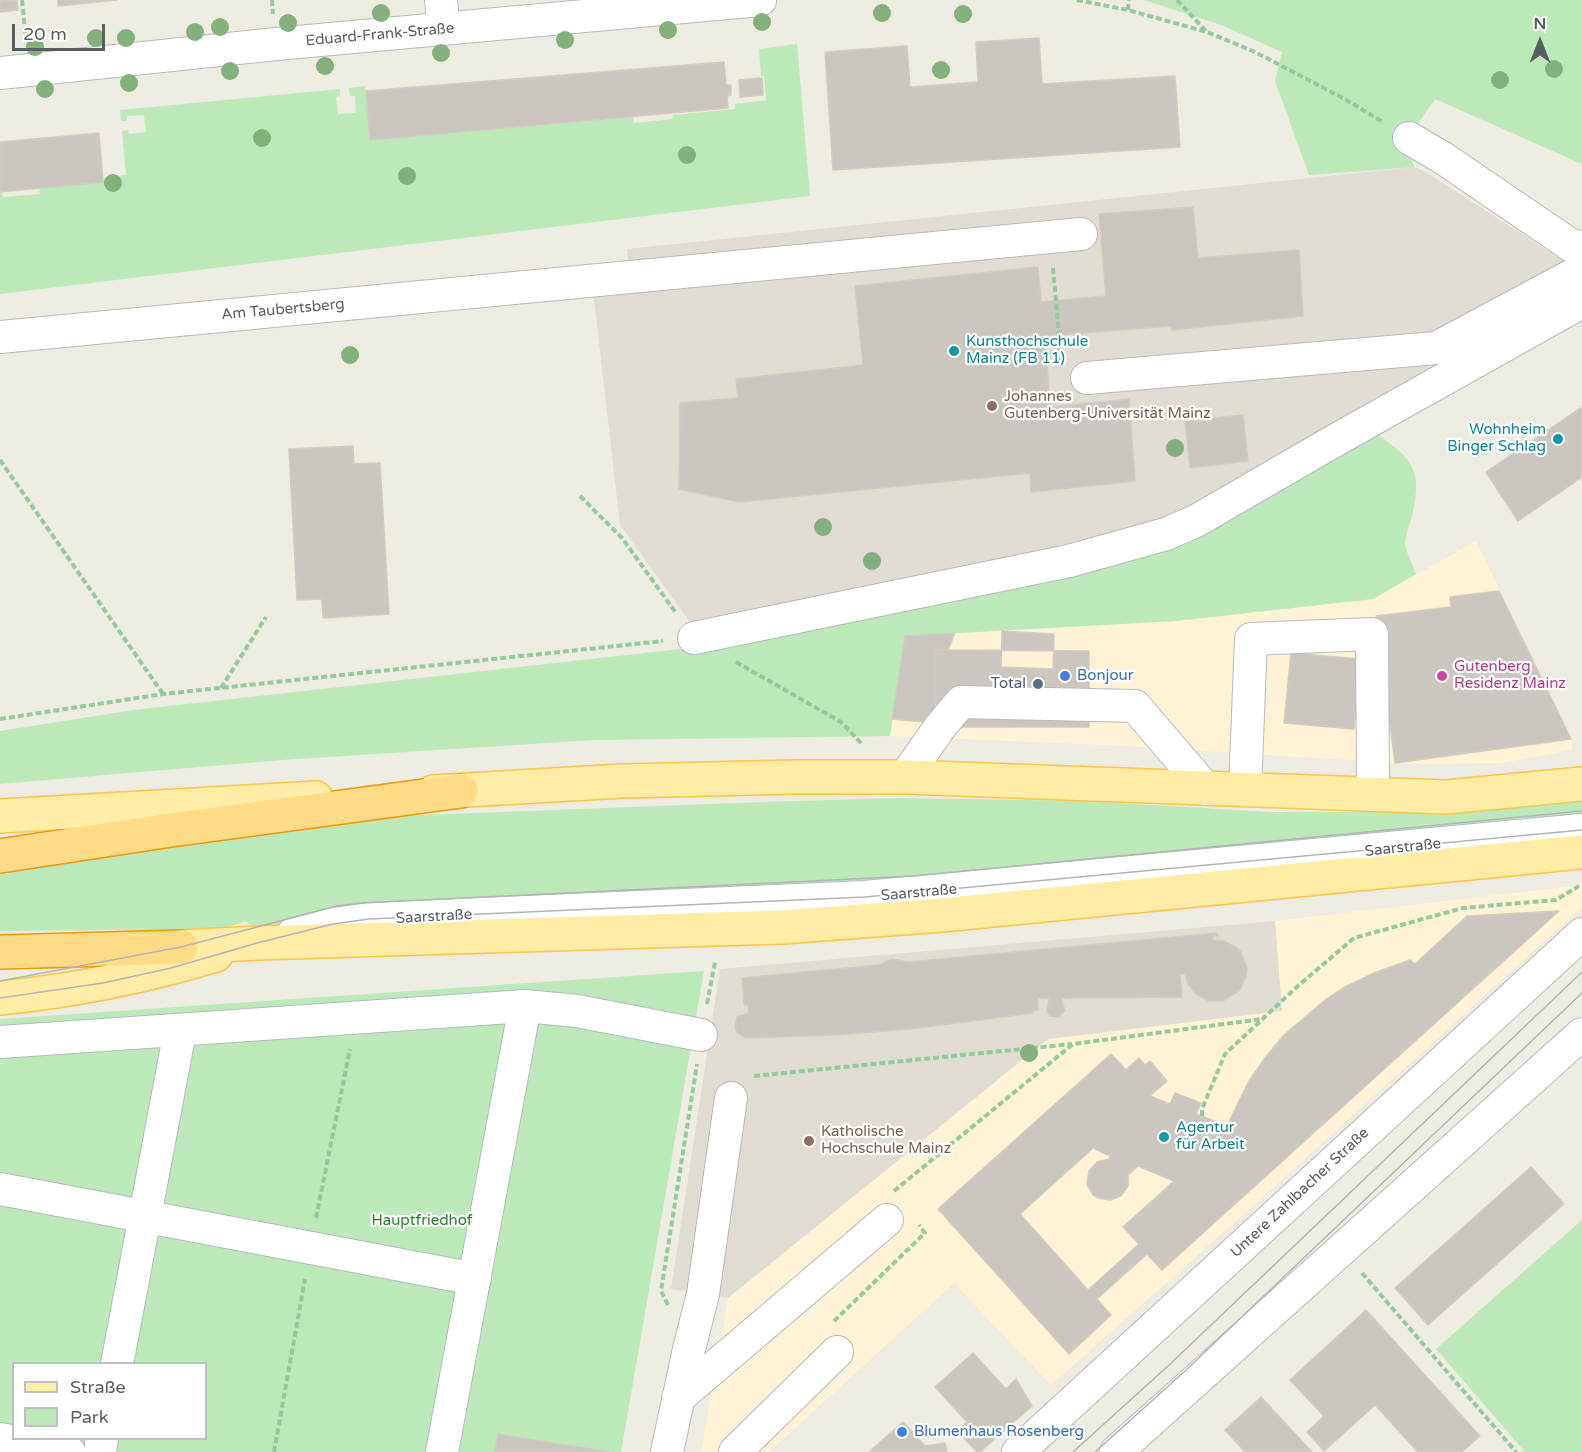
<!DOCTYPE html>
<html>
<head>
<meta charset="utf-8">
<style>
  body { margin:0 }
  #map { position:relative; width:1582px; height:1452px; overflow:hidden; background:#eeebe1; font-family:"Varela Round",sans-serif }
  canvas { display:block }
  .legend { position:absolute; left:12px; top:1362px; width:195px; height:78px; box-sizing:border-box; background:#fff; border:2px solid #bdbfc1; margin:0; padding:8px 10px; list-style:none; font-size:18px; color:#595e64 }
  .legend li { display:flex; align-items:center; gap:12px; height:30px }
  .legend b { width:30px; border:2px solid #bdbfc1 }
  .north { position:absolute; left:1510px; top:12px; width:60px; height:60px; -webkit-text-stroke:4px #fff; paint-order:stroke; rotate:0deg; font-size:16px; font-weight:700; line-height:24px; text-align:center; color:#595e64 }
  .north::after { content:''; display:block; margin:auto; width:21px; height:27px; background:#595e64; clip-path:polygon(50% 0,100% 100%,50% 72%,0 100%) }
  .scale { position:absolute; left:12px; top:24px; width:93px; height:27px; box-sizing:border-box; border:3px solid #595e64; border-top:0; padding-left:8px; font-size:18px; line-height:21px; white-space:nowrap; color:#595e64; -webkit-text-stroke:4px #fff; paint-order:stroke }
</style>
</head>
<body>
<div id="map">
<canvas width="1582" height="1452"></canvas>
<ul class="legend">
<li><b style="height:8px;background:#ffeca5"></b>Straße</li>
<li><b style="height:16px;background:#bce9ba"></b>Park</li>
</ul>
<div class="north">N</div>
<div class="scale">20 m</div>
</div>
<script>
const ctx = document.querySelector('canvas').getContext('2d');
ctx.lineJoin = 'round';
function fillPath(path, color) {
  ctx.fillStyle = color;
  ctx.fill(path, 'evenodd');
}
function stroke(path, color, width, dash) {
  ctx.strokeStyle = color;
  ctx.lineWidth = width;
  ctx.lineCap = dash ? 'butt' : 'round';
  ctx.setLineDash(dash || []);
  ctx.stroke(path);
}
function drawText(font, color, halo, rows, align = 'center') {
  ctx.font = font + ' "Varela Round",sans-serif';
  ctx.lineWidth = 4.5;
  ctx.setLineDash([]);
  ctx.textBaseline = 'middle';
  ctx.strokeStyle = halo;
  ctx.fillStyle = color;
  for (const [text, x, y, turn = 0] of rows) {
    ctx.save();
    ctx.translate(x, y);
    ctx.rotate((+turn || 0) * Math.PI / 180);
    ctx.textAlign = isNaN(turn) ? turn : align;
    if (halo) ctx.strokeText(text, 0, 0);
    ctx.fillText(text, 0, 0);
    ctx.restore();
  }
}
const commercial = new Path2D(`
  M 1476,541 L 1571,739 L 1572,750 L 1501,763 L 1412,764 L 1106,745 L 890,736 L 905,636 L 1176,621 L 1373,599 Z
  M 1582,885 L 1582,907 L 1245,1213 L 1051,1385 L 954,1283 L 769,1452 L 701,1452 L 728,1298 L 1048,1039 L 1282,1011 L 1275,921 Z`);
const education = new Path2D(`
  M 1415,167 L 1429,174 L 1564,261 L 1582,275 L 1582,285 L 1169,526 L 693,626 L 620,525 L 593,290 L 630,286 L 627,249 Z
  M 1275,921 L 1282,1011 L 1048,1039 L 728,1298 L 671,1289 L 720,969 Z`);
const green = new Path2D(`
  M 1144,0 L 1582,0 L 1582,164 L 1435,99 L 1403,145 L 1415,167 L 1309,175 L 1275,81 L 1282,52 L 1221,25 Z
  M 797,44 L 810,196 L 0,294 L 0,192 L 2,192 L 3,197 L 40,194 L 39,188 L 103,182 L 103,178 L 126,175 L 122,131 L 128,130 L 129,134 L 146,132 L 144,115 L 127,116 L 127,121 L 121,121 L 120,110 L 340,89 L 340,96 L 336,97 L 338,114 L 356,113 L 355,96 L 350,96 L 349,88 L 365,86 L 371,140 L 633,117 L 634,123 L 672,119 L 673,115 L 735,109 L 735,104 L 766,100 L 764,76 L 761,76 L 759,49 Z
  M 1375,433 C 1413,459 1423,469 1412,516 C 1410,524 1405,535 1405,543 C 1406,553 1413,565 1416,574 L 1373,599 L 1176,621 L 905,636 L 890,736 L 594,740 L 282,760 L 0,784 L 0,731 L 133,710 L 726,644 L 1014,582 Z
  M 1582,793 L 1582,821 L 1146,866 L 284,928 L 261,929 L 257,924 L 252,926 L 246,921 L 222,929 L 0,931 L 0,873 L 216,839 L 396,816 L 763,802 L 900,798 L 1085,801 L 1270,812 L 1412,812 Z
  M 704,971 L 621,1452 L 0,1452 L 0,1019 ZM 14,1364 L 206,1364 L 206,1438 L 14,1438 Z
  M 1582,1220 L 1582,1452 L 1525,1452 L 1436,1349 Z`);
const building = new Path2D(`
  M 0,0 L 17,0 L 18,10 L 0,12 Z
  M 58,0 L 117,0 L 58,6 Z
  M 1039,38 L 1042,84 L 1175,76 L 1180,147 L 833,170 L 825,52 L 907,46 L 910,87 L 978,82 L 976,42 Z
  M 724,62 L 726,85 L 731,85 L 731,95 L 727,96 L 728,108 L 370,140 L 366,91 Z
  M 762,78 L 763,95 L 740,97 L 739,80 Z
  M 99,133 L 103,182 L 0,192 L 0,142 Z
  M 1193,207 L 1198,258 L 1299,250 L 1303,316 L 1172,330 L 1171,326 L 1045,336 L 1050,407 L 1129,399 L 1135,481 L 1031,492 L 1030,473 L 739,502 L 679,489 L 680,403 L 738,398 L 736,379 L 863,365 L 855,286 L 1038,267 L 1041,302 L 1106,296 L 1099,214 Z
  M 1582,407 L 1582,477 L 1518,521 L 1486,472 Z
  M 1243,415 L 1248,461 L 1190,468 L 1185,421 Z
  M 353,446 L 354,464 L 380,463 L 389,614 L 323,618 L 322,599 L 297,600 L 289,449 Z
  M 1499,591 L 1571,739 L 1395,763 L 1376,616 L 1451,607 L 1450,597 Z
  M 1002,631 L 1054,634 L 1053,669 L 1001,667 Z
  M 955,633 L 948,650 L 935,650 L 935,723 L 892,719 L 905,636 Z
  M 935,650 L 1089,651 L 1089,727 L 935,727 Z
  M 1291,653 L 1360,659 L 1354,729 L 1284,723 Z
  M 1559,911 L 1162,1270 L 1147,1254 L 1097,1299 L 1111,1315 L 1069,1354 L 938,1209 L 1111,1054 L 1126,1070 L 1139,1058 L 1145,1065 L 1150,1061 L 1167,1081 L 1150,1096 L 1170,1104 L 1175,1093 L 1201,1103 L 1196,1114 L 1227,1126 L 1249,1081 L 1265,1058 L 1284,1035 L 1325,1000 L 1345,987 L 1374,973 L 1410,960 L 1415,964 L 1467,916 ZM 1093,1148 L 1110,1156 L 1109,1159 L 1097,1162 L 1089,1171 L 1087,1184 L 1093,1195 L 1098,1198 L 1110,1200 L 1121,1196 L 1128,1186 L 1128,1175 L 1138,1166 L 1174,1181 L 1123,1227 L 1139,1244 L 1088,1290 L 1020,1214 Z
  M 1217,933 L 1218,936 L 1213,936 L 1213,940 L 1224,941 L 1237,948 L 1241,952 L 1247,968 L 1246,976 L 1240,990 L 1223,1001 L 1209,1001 L 1196,994 L 1188,984 L 1185,974 L 1180,974 L 1182,997 L 1061,998 L 1065,1011 L 1059,1017 L 1050,1016 L 1047,1011 L 1049,998 L 1038,998 L 1038,1010 L 1033,1011 L 1033,1013 L 910,1029 L 836,1035 L 746,1038 L 737,1033 L 735,1027 L 737,1017 L 749,1013 L 748,1005 L 744,1005 L 742,978 L 879,965 L 892,959 L 909,962 Z
  M 1531,1167 L 1564,1204 L 1428,1325 L 1395,1288 Z
  M 1366,1310 L 1480,1436 L 1462,1452 L 1418,1452 L 1375,1405 L 1324,1451 L 1307,1432 L 1324,1416 L 1290,1380 Z
  M 973,1353 L 1006,1389 L 1016,1379 L 1032,1406 L 980,1452 L 977,1452 L 957,1431 L 967,1422 L 935,1387 Z
  M 1261,1397 L 1312,1452 L 1245,1452 L 1225,1430 Z
  M 903,1422 L 925,1446 L 945,1443 L 947,1452 L 869,1452 Z
  M 498,1434 L 609,1452 L 495,1452 Z`);
const path = new Path2D(`
  M 22,0 L 26,39
  M 272,0 L 273,14
  M 1077,0 L 1128,10 L 1207,32 L 1255,52 L 1343,98 L 1383,122
  M 1177,0 L 1206,31
  M 1128,10 L 1129,0
  M 1053,268 L 1059,335 L 1059,362
  M 0,460 L 163,694
  M 580,496 L 622,538 L 676,613
  M 736,662 L 841,722 L 862,744
  M 221,688 L 266,617
  M 0,719 L 163,694 L 663,641
  M 707,1004 L 715,962
  M 754,1076 L 1072,1044
  M 1202,1116 L 1202,1109 L 1225,1054 L 1299,985 L 1354,938 L 1463,908 L 1556,900 L 1579,886
  M 894,1191 L 1073,1044 L 1262,1019
  M 316,1218 L 350,1049
  M 1362,1273 L 1516,1452
  M 668,1305 L 661,1291 L 697,1064
  M 834,1321 L 925,1233 L 919,1225
  M 274,1452 L 305,1279`);
const minor = new Path2D(`
  M 441,0 L 444,29
  M 0,73 L 276,44 L 760,0
  M 1409,138 L 1443,158 L 1572,246 L 1582,247
  M 0,337 L 1081,234
  M 1087,378 L 1436,348 L 1582,270
  M 694,638 L 1069,561 L 1166,534 L 1196,521 L 1334,441 L 1582,302
  M 905,777 L 940,727 L 961,702 L 1135,706 L 1206,789
  M 1245,790 L 1251,639 L 1372,634 L 1373,795
  M 293,934 L 333,924 L 369,919 L 865,897 L 1582,830
  M 0,1042 L 525,1006 L 577,1011 L 701,1035
  M 0,1189 L 475,1279
  M 117,1364 L 180,1031
  M 678,1398 L 887,1220
  M 0,1439 L 69,1452
  M 100,1452 L 102,1438
  M 442,1452 L 525,1006
  M 667,1452 L 689,1349 L 703,1294 L 731,1098
  M 735,1452 L 837,1352
  M 1018,1452 L 1582,934
  M 1116,1452 L 1582,1034`);
const major = new Path2D(`
  M 433,792 L 622,781 L 796,777 L 905,777 L 1446,797 L 1582,784
  M 0,816 L 316,798
  M 181,947 L 257,943 L 782,927 L 942,915 L 1582,852
  M 0,998 C 73,991 146,976 216,955`);
const highway = new Path2D(`
  M 0,856 L 171,830 L 461,791
  M 0,952 L 181,947`);
const tram = new Path2D(`
  M 0,981 L 181,947 L 337,906 L 362,903 L 914,876 L 1582,811
  M 0,998 L 103,983 L 171,968 L 257,943 L 333,924 L 369,919 L 865,897 L 1582,830
  M 1073,1452 L 1168,1366 L 1582,972
  M 1095,1452 L 1185,1371 L 1582,993`);
const trees = [
  [381,13],
  [882,13],
  [963,14],
  [762,22],
  [288,23],
  [220,27],
  [668,30],
  [195,32],
  [96,38],
  [126,38],
  [565,40],
  [35,47],
  [441,53],
  [325,66],
  [1554,69],
  [941,70],
  [230,71],
  [1500,80],
  [129,83],
  [45,89],
  [262,138],
  [687,155],
  [407,176],
  [113,183],
  [350,355],
  [1175,448],
  [823,527],
  [872,561],
  [1029,1053]
];
const markers = [
  [954,351,6,"#0f9aa8"],
  [992,406,6,"#8d6e63"],
  [1558,439,6,"#0f9aa8"],
  [1065,676,6,"#3f7fe0"],
  [1442,676,6,"#d1479c"],
  [1038,684,6,"#5c6f8a"],
  [1164,1137,6,"#0f9aa8"],
  [809,1141,6,"#8d6e63"],
  [902,1432,6,"#3f7fe0"]
];
const streetNames = [
  ["Eduard-Frank-Straße",380,35,-5],
  ["Am Taubertsberg",283,310,-5],
  ["Saarstraße",1403,848,-6],
  ["Saarstraße",919,893,-5],
  ["Saarstraße",434,917,-3],
  ["Untere Zahlbacher Straße",1300,1193,-43]
];
const cultureNames = [
  ["Kunsthochschule",966,342],
  ["Mainz (FB 11)",966,359],
  ["Wohnheim",1546,430,"right"],
  ["Binger Schlag",1546,447,"right"],
  ["Agentur",1176,1128],
  ["für Arbeit",1176,1145]
];
const educationNames = [
  ["Johannes",1004,397],
  ["Gutenberg-Universität Mainz",1004,414],
  ["Katholische",821,1132],
  ["Hochschule Mainz",821,1149]
];
const hotelNames = [
  ["Gutenberg",1454,667],
  ["Residenz Mainz",1454,684]
];
const shopNames = [
  ["Bonjour",1077,676],
  ["Blumenhaus Rosenberg",914,1432]
];
const serviceNames = [
  ["Total",1026,684]
];
const parkNames = [
  ["Hauptfriedhof",422,1221]
];
fillPath(commercial, '#fff3d5');
fillPath(education, '#e1dcd1');
fillPath(green, '#bce9ba');
fillPath(building, '#cbc7c0');
stroke(building, '#d3ccbe', 1.5);
stroke(minor, '#b6babf', 34);
stroke(major, '#ffc349', 36);
stroke(highway, '#ef9800', 36);
stroke(path, '#93ca9f', 4, [6, 3]);
stroke(minor, '#fff', 32);
stroke(major, '#ffeca5', 33);
stroke(highway, '#ffda87', 33);
stroke(tram, '#b3b4b5', 1.5);
ctx.fillStyle = '#82b17c';
for (const [x, y] of trees) {
  ctx.beginPath();
  ctx.arc(x, y, 9, 0, 2 * Math.PI);
  ctx.fill();
}
for (const [x, y, r, color] of markers) {
  const dot = new Path2D();
  dot.arc(x, y, r, 0, 2 * Math.PI);
  ctx.fillStyle = color;
  ctx.fill(dot);
  stroke(dot, '#fff', 2);
}
drawText('15px', '#595e64', '#fff', streetNames);
drawText('15px', '#0d838f', '#fff', cultureNames, 'left');
drawText('15px', '#785e54', '#fff', educationNames, 'left');
drawText('15px', '#b23c85', '#fff', hotelNames, 'left');
drawText('15px', '#366cbe', '#fff', shopNames, 'left');
drawText('15px', '#4e5e75', '#fff', serviceNames, 'right');
drawText('15px', '#2a822a', '#fff', parkNames);
</script>
</body>
</html>
